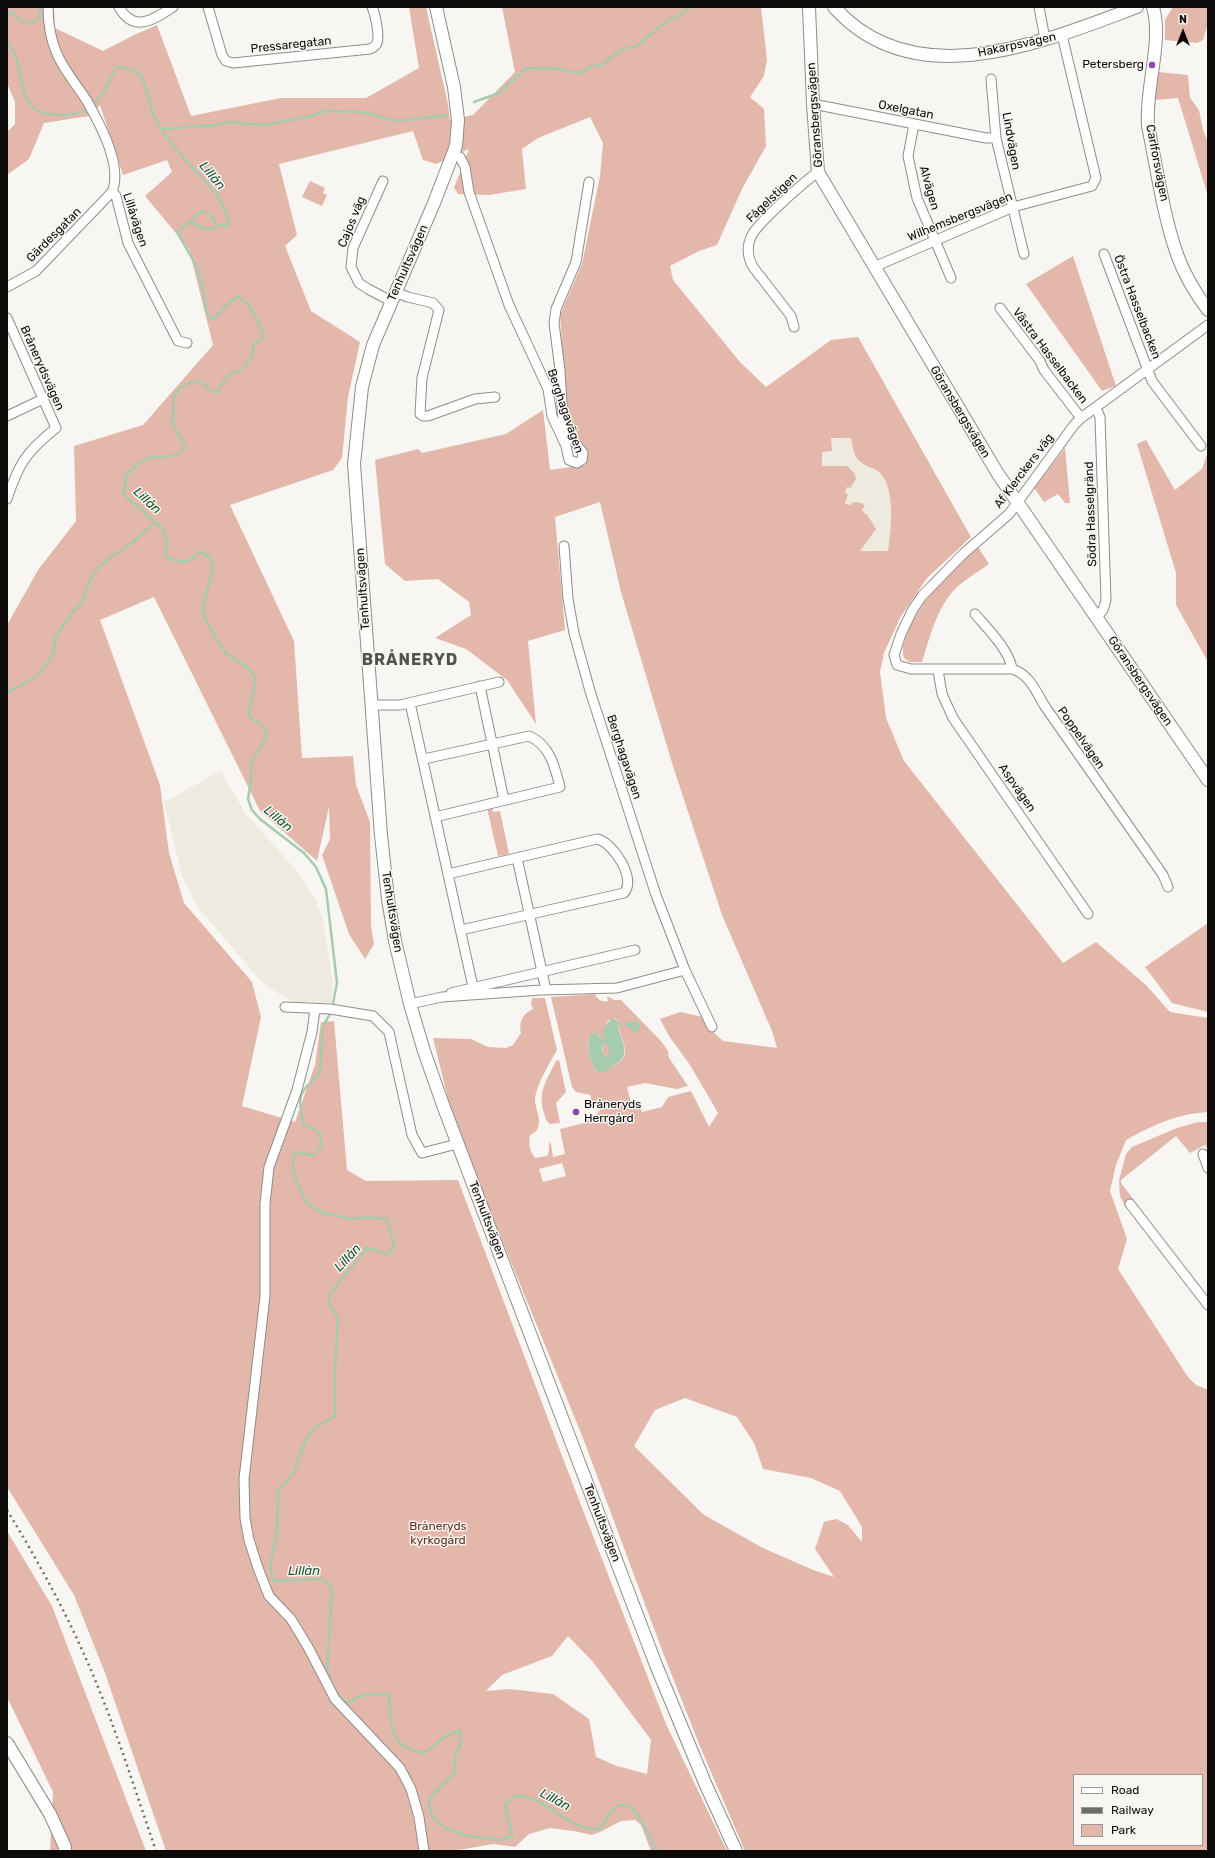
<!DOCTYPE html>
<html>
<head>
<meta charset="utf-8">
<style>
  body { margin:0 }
  #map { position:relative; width:1215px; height:1858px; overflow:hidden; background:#f8f6f2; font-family:Rubik,sans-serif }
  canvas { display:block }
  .frame { position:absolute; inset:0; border:8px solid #0c0b0a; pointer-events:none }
  .legend { position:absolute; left:1073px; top:1774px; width:130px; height:72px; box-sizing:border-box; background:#f8f6f2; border:1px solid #9a9895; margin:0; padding:5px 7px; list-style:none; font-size:12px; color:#0c0b0a }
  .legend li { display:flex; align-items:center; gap:8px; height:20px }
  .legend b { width:20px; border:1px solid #9a9895 }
  .north { position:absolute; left:1163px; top:12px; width:40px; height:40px; -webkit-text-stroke:3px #f8f6f2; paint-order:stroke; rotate:0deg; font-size:11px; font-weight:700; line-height:16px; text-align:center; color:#0c0b0a }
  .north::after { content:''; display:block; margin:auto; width:14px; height:18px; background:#0c0b0a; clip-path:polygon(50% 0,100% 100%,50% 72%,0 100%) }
</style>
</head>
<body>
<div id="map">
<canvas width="1215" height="1858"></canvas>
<div class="frame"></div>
<ul class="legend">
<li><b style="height:5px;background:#fff"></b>Road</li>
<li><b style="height:5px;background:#6e6d6b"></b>Railway</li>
<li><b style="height:11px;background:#e4b7ab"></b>Park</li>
</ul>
<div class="north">N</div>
</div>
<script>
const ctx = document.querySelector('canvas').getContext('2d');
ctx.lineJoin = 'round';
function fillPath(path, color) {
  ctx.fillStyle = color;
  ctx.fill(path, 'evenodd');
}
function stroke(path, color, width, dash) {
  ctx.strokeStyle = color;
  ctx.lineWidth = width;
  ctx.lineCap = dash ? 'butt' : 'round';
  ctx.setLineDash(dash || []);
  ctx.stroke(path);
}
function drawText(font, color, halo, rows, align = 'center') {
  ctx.font = font + ' Rubik,sans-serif';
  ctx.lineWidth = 3;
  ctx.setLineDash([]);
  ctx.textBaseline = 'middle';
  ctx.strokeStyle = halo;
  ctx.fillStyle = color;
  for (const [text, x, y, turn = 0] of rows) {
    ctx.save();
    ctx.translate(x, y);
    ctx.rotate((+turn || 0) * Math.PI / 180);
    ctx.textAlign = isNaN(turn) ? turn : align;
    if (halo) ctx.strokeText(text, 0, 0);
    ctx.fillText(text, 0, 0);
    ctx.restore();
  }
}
const built = new Path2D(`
  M 851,438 L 855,455 L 858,461 L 879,471 L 887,485 L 892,503 L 889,551 L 860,551 L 833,520 L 829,521 L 827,517 L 829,513 L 820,482 L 818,439 Z
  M 221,771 L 246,814 L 296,870 L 316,900 L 323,920 L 333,984 L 331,1003 L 293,1002 L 271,989 L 258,978 L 198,907 L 182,875 L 164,802 Z`);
const green = new Path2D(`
  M 7,7 L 54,7 L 55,28 L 103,51 L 134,35 L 157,25 L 191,116 L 281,98 L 366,98 L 419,68 L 409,7 L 426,7 L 448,104 L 450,120 L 473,115 L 515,72 L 502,7 L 761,7 L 767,60 L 764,76 L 750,97 L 764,109 L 766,146 L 742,189 L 717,245 L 699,251 L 670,266 L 673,280 L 740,362 L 766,387 L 831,340 L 858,337 L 971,537 L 927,578 L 901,616 L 884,653 L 880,672 L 886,718 L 904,761 L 1063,963 L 1096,942 L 1146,985 L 1170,1012 L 1208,1018 L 1208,1112 C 1176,1114 1154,1125 1126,1140 L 1116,1165 L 1110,1191 L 1127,1239 L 1118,1269 L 1188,1377 L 1196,1385 L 1208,1390 L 1208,1851 L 745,1851 L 699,1744 L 662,1650 L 583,1438 L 454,1123 L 433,1038 L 471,1039 L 488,1047 L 506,1048 L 513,1045 L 521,1033 C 518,1023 523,1013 533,1009 L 531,1004 L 532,998 L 545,998 L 557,1050 C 550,1062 536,1086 535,1099 C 535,1111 547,1128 530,1135 C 529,1143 529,1151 535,1158 L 547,1156 L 549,1152 L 549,1142 L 551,1144 L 553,1157 L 565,1154 L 560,1129 L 584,1123 L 587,1120 L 594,1118 L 600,1110 L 598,1103 L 593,1106 L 590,1095 L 576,1092 L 572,1087 L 551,997 L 595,994 C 597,999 602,1003 608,1001 L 607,997 L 609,997 L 614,1000 L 621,1000 L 661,1041 L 668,1051 L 669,1058 L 688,1086 L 677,1089 L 645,1083 L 627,1087 L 631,1103 L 639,1102 L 642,1112 L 662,1107 L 668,1097 L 691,1091 L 709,1127 L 718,1113 L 690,1065 L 669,1036 L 660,1019 L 680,1012 L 703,1017 L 713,1032 L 723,1041 L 777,1048 L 772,1031 L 722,915 L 672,763 L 621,592 L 600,502 L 555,517 L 565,630 L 528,641 L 536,724 L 507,680 L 466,649 L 435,638 L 471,615 L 469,602 L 438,579 L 405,581 L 385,564 L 375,460 L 418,449 L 422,453 L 506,434 L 543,410 L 550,470 L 586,465 L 583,445 L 568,422 L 560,315 L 582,264 L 600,176 L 603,143 L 590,117 L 538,138 L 522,149 L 526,189 L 489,195 L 458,194 L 454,188 L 469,149 L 436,164 L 423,160 L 413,131 L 279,164 L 297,235 L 285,246 L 311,311 L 360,342 L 348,397 L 342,458 L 333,470 L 230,505 L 294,641 L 302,758 L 353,756 L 356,785 L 370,822 L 371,925 L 374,944 L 365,959 L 349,934 L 322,855 L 330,839 L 329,807 L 317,861 L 260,811 L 154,597 L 100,620 L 160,785 L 169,853 L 184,903 L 252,982 L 261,1017 L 242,1106 L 295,1122 L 315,1065 L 321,1022 L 334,1021 L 347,1170 L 366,1181 L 458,1180 L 562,1456 L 666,1724 L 727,1851 L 651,1851 L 641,1825 L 635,1820 L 621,1821 L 600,1832 L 592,1835 L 574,1831 L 550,1828 L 529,1834 L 515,1847 L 494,1844 L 452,1851 L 166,1851 L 105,1673 L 74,1595 L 7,1487 L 7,625 L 38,570 L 76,521 L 74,446 L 143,425 L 213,345 L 189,249 L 145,196 L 172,172 L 167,160 L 123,175 L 100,105 L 89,116 L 44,123 L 29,159 L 7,175 L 7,132 L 15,124 L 15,102 L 7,83 ZM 831,438 L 851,438 C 855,455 853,459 869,467 C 873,468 877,470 880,473 C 896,490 891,529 888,551 L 860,551 L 876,529 L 866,513 L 864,514 L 862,509 L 865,507 L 862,503 L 852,502 L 851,505 L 845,504 L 848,494 L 845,493 L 847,487 L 850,488 L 856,479 L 854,473 L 847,466 L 822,466 L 822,452 L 832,451 ZM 615,1018 C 619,1022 618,1026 620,1032 C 621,1038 624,1043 625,1049 C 627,1062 608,1070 598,1072 C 589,1064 587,1047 589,1036 L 598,1034 L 603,1044 L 602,1054 L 605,1055 L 609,1054 L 609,1048 C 603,1038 602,1033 608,1021 ZM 562,1163 L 566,1176 L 543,1182 L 539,1169 ZM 685,1398 L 737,1417 L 754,1443 L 763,1469 L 811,1478 L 840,1491 L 862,1527 L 862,1542 L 848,1525 L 836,1519 L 824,1522 L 815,1549 L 834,1577 L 813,1570 L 763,1548 L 704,1515 L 634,1446 L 655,1410 ZM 568,1636 L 593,1662 L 651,1740 L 647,1774 L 617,1766 L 596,1757 L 589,1719 L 553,1694 L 509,1689 L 486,1691 L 502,1675 L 552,1656 ZM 1074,1775 L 1202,1775 L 1202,1845 L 1074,1845 Z
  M 1173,7 L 1208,7 L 1208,24 L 1203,40 L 1197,43 L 1165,40 L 1165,20 Z
  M 1158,72 L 1188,75 L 1190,98 L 1199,110 L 1203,130 L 1208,142 L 1208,196 L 1178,98 L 1154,100 Z
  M 310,181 L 325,188 L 323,193 L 327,195 L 322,206 L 302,197 Z
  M 1073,256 L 1116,386 L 1102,391 L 1026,284 Z
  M 1146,440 L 1175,490 L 1202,469 L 1208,451 L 1208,662 L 1176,605 L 1176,573 L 1137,444 Z
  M 1065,448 L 1070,503 L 1065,503 L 1058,494 L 1044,502 L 1034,488 Z
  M 978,547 L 989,564 C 978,572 964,580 954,590 C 936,610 930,637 922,662 L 909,662 L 904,658 C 901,647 904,642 908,632 C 923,596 950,573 978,547 Z
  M 492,807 L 493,812 L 500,811 L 509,854 L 498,856 L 487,808 Z
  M 1208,923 L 1208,1012 L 1172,1003 L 1145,967 Z
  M 559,1060 L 566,1092 L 556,1103 L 560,1123 L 550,1124 C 546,1121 545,1117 544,1113 C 537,1092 547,1080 556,1061 Z
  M 1198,1122 L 1208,1122 L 1208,1149 L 1205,1145 L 1190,1153 L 1176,1136 L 1121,1180 L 1121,1183 L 1134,1200 L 1125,1206 L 1120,1196 L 1119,1180 L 1126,1154 L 1132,1147 L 1177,1128 Z
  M 7,1531 L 52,1606 L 146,1851 L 50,1851 L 53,1792 L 7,1697 Z`);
const water = new Path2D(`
  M 614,1018 L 620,1024 L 636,1021 C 642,1025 641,1027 637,1032 L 634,1033 L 627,1025 L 618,1025 C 621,1045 634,1054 612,1067 C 606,1070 605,1072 598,1072 C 589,1064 587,1047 589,1036 L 593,1033 L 598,1033 L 598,1036 L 602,1038 L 604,1044 L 602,1047 L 602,1054 L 605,1055 L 609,1054 L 609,1048 C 608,1046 606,1045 605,1043 C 600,1035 606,1021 614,1018 Z`);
const stream = new Path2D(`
  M 7,16 L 12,12 L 14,13 C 20,24 29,26 40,19 L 40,7
  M 7,42 C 31,69 8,113 58,115 C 69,115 79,114 88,109
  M 474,102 L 499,93 L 527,68 L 560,69 L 580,73 L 592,66 L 602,65 L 615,54 L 626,48 L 636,46 L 670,19 L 675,18 L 691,7
  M 92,106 L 104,93 L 114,71 L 118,67 L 124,67 L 140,74 L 143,79 L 153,114 L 161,129 L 176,149 L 218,196 L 229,220 L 229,224 L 227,226 L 218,225 L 212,229 L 205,229 L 190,222 L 178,231 L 178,234 C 190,254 200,270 204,294 C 206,304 203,311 212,319 C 223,313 227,302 238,297 C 253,305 257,319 263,335 L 262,338 L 253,344 L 253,352 L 250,360 L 241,370 L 232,373 L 226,378 L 217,392 L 211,391 C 208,389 205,385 202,383 C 191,379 178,387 174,397 C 171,406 176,414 172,422 L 185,447 C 176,461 163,454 150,458 C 141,460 132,469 126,475 L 124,495 L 162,528 L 167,542 L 165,555 C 170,560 182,563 190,560 C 194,558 196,554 201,552 C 228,561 197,599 204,616 C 209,626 219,645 226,653 C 236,663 251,664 255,679 C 256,681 249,709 248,714 L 252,719 L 264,726 L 266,730 L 266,737 L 251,763 L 251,781 L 248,799 L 252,810 L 260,819 L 304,853 L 316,867 L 326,889 L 337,983 L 333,1003
  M 162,129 L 215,125 L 226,122 L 265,125 L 307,117 L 325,111 L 363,112 L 391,120 L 408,120 L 447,115
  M 190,222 L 196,215 L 202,211 L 211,216 L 217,225
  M 7,693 L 37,676 L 51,658 L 54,650 L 55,637 L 72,613 L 81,604 L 92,576 L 99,567 L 112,556 L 132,543 L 156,522
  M 330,1014 L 323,1026 L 320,1073 C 298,1095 297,1093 304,1125 L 320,1133 L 321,1147 L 313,1156 L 296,1152 L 293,1158 L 293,1171 L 305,1201 L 322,1213 L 354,1219 L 367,1217 L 387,1219 L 394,1246 L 388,1254 L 367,1248 L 328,1297 L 331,1308 L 338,1317 L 335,1368 L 335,1416 L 314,1428 L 306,1439 L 294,1472 L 278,1492 L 277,1533 L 270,1567 L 274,1581 L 323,1579 L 332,1588 L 327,1672 L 334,1687
  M 337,1694 L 346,1703 L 365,1695 L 389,1694 C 391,1725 388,1748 425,1753 L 446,1736 L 460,1730 L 461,1743 L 455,1756 L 455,1773 L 430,1797 L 429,1803 L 432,1816 L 443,1827 L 468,1836 L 499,1840 L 512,1836 L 505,1804 L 516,1796 C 521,1796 527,1797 532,1799 C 555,1807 573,1832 600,1829 C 604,1823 609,1813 614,1808 C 635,1792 648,1839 657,1851`);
const street = new Path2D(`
  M 119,7 C 134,34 154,19 173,7
  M 208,7 L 222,55 L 226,61 L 233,63 L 370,49 C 372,48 374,47 376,45 C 381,39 375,14 372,7
  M 1039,7 L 1045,39
  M 991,79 L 996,138 L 1024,254
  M 813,104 L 986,138 L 996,138
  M 914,124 L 908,156 L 917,198 L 951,278
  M 453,155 L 460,157 L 465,167 L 469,192 L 509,305 L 548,389 L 552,416 L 566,446 L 569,460 L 577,463 L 582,460 L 583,453 L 570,436 L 563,421 L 560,370 L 554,323 L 556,309 L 576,262 L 589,182
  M 383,181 L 353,248 L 351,267 L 359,283 L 368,289 L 391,301
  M 112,192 L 116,196 L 128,243 L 178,341 L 187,343
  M 1104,254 L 1152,381 L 1201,446
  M 874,267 L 1013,207 L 1092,186 L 1096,178 L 1062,35
  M 7,287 L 36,271 L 112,192 C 123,166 100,124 87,101 C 77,85 65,72 57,54 C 50,38 48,24 48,7
  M 395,292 L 408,297 L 433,303 L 439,310 L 422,378 L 420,414 L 423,416 L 428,416 L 475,399 L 495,397
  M 1000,308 L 1040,361 L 1044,370 L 1081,418
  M 7,318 L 56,428 C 26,452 19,463 7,499
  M 794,327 L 791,316 L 753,267 C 748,258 746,248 751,237 C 756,224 804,182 818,172
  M 1096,408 L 1100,417 L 1106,600 L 1103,610 L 1096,618
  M 7,416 L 43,399
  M 564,546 L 568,599 L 574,633 L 590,691 L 656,895 L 685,970 L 712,1027
  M 975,614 C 987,628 1010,651 1012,669
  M 938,670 L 942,694 L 953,718 L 1088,914
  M 480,686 L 504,800
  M 410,703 L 473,987
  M 371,705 L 400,705 L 499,682
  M 424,759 L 529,736 C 550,745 555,767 560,787 L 435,817
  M 517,858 L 546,990
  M 448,874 L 597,839 C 613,842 637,879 624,893 L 461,930
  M 1168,887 L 1163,875 L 1044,705 C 1036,691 1029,674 1012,669 L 911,669 L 897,665 L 894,655 L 901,634 L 913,609 L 922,596 L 963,554 L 1009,514 L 1074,425 L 1081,418 L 1208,325
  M 451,993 L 635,950
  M 410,1004 L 442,997 L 541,990 L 617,988 L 685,970
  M 285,1007 L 330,1009 L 373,1016 L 389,1032 L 412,1135 L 422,1153 L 457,1144
  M 315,1009 L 312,1032 L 297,1090 L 269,1167 L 265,1204 L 265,1296 L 244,1479 L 245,1518 L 249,1540 L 258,1568 L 269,1596 L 291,1619 L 308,1647 L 335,1699 L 400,1768 L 411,1789 L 419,1817 L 424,1851
  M 1203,1154 L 1208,1168
  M 1130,1204 L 1208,1305`);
const secondary = new Path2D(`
  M 436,7 L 454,87 L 458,120 L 456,146 L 434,203 L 373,345 L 362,387 L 354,464 L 381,835 L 388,899 L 395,941 L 410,1004 L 424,1051 L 443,1105 L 656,1665 L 705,1783 L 736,1851
  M 809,7 L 813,104 L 818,172 L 998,474 L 1208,780
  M 834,7 C 914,97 1043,42 1137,7
  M 1153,7 C 1163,43 1145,87 1148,126 C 1157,168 1163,216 1178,257 C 1185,276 1196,294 1208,310
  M 7,1743 L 50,1814 L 65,1847 L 65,1851`);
const rail = new Path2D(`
  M 7,1510 C 35,1556 61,1603 83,1652 C 112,1716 133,1784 156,1851`);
const markers = [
  [1152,65,4,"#8c46b9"],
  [576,1112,4,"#8c46b9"]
];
const streetNames = [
  ["Pressaregatan",291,45,-6],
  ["Hakarpsvägen",1017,45,-12],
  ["Oxelgatan",906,110,11],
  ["Göransbergsvägen",815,115,-94],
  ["Lindvägen",1011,141,80],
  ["Carlforsvägen",1157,163,79],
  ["Alvägen",929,188,74],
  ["Fågelstigen",772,198,-44],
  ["Wilhemsbergsvägen",960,217,-22],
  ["Lillåvägen",135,220,72],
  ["Cajos väg",352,222,-68],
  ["Gärdesgatan",54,235,-45],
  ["Tenhultsvägen",408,263,-66],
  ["Östra Hasselbacken",1137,307,69],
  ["Västra Hasselbacken",1050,356,53],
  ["Brånerydsvägen",42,368,66],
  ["Berghagavägen",565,411,71],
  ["Göransbergsvägen",960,412,59],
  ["Af Klerckers väg",1024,471,-53],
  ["Södra Hasselgränd",1091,514,-92],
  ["Tenhultsvägen",363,589,-94],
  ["Göransbergsvägen",1140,681,56],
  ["Poppelvägen",1081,738,55],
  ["Berghagavägen",624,757,72],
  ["Aspvägen",1017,788,55],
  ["Tenhultsvägen",392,912,81],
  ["Tenhultsvägen",487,1220,69],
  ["Tenhultsvägen",602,1523,69]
];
const poiNames = [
  ["Petersberg",1144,65],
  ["Bråneryds",584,1105,"left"],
  ["Herrgård",584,1119,"left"]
];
const parkNames = [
  ["Bråneryds",438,1527],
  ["kyrkogård",438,1541]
];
const waterNames = [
  ["Lillån",212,176,50],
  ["Lillån",147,501,43],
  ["Lillån",278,819,40],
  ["Lillån",348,1258,-47],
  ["Lillån",304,1571],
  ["Lillån",555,1800,28]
];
const districtNames = [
  ["BRÅNERYD",410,660]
];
fillPath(built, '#eeeadf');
fillPath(green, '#e4b7ab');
fillPath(water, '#a6cbae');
stroke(stream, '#a6cbae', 2.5);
stroke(street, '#8e8d88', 11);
stroke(secondary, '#8e8d88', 14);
stroke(street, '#fff', 9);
stroke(secondary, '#fff', 12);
stroke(rail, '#6e6d6b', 2.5, [2, 4]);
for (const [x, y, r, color] of markers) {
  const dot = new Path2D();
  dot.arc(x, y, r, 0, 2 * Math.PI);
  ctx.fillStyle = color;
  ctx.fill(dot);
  stroke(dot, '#f8f6f2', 1.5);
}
drawText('12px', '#0c0b0a', '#f8f6f2', streetNames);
drawText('12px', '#0c0b0a', '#f8f6f2', poiNames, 'right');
drawText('12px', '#692f1f', '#f8f6f2', parkNames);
drawText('italic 13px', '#1c562f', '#f8f6f2', waterNames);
ctx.letterSpacing = '1px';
drawText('bold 16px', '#53524e', '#f8f6f2', districtNames);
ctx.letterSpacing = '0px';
</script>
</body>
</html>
